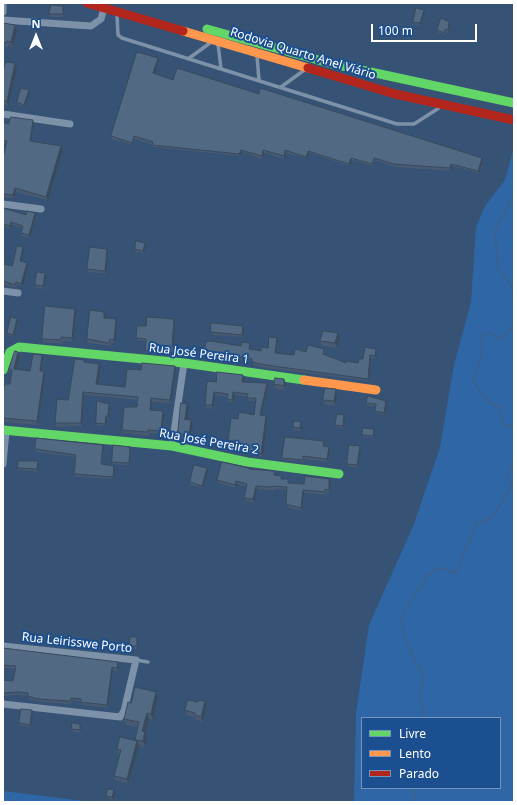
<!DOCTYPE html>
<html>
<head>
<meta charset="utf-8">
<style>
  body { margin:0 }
  #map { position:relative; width:517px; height:805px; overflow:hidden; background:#365274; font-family:"Noto Sans",sans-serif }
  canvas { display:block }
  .frame { position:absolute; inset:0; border:4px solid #fff; pointer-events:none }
  .legend { position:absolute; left:361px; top:717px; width:140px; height:72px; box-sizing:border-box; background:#1b4f8f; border:1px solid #7695bc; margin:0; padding:5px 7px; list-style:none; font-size:12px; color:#fff }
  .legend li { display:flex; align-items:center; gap:8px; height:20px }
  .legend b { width:20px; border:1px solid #7695bc }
  .north { position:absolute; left:16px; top:16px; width:40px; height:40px; -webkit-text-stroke:3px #1b4f8f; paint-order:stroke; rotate:0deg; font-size:11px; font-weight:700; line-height:16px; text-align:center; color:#fff }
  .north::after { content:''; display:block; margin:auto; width:14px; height:18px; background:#fff; clip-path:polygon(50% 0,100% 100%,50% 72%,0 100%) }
  .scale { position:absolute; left:371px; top:24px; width:106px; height:18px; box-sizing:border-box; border:2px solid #fff; border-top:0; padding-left:5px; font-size:12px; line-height:14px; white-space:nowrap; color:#fff; -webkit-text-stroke:3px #1b4f8f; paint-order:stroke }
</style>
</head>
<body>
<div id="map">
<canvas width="517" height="805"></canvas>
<div class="frame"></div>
<ul class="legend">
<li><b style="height:5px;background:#63d668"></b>Livre</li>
<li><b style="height:5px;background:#ff974d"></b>Lento</li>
<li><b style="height:5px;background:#b3261e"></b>Parado</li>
</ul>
<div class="north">N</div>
<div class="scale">100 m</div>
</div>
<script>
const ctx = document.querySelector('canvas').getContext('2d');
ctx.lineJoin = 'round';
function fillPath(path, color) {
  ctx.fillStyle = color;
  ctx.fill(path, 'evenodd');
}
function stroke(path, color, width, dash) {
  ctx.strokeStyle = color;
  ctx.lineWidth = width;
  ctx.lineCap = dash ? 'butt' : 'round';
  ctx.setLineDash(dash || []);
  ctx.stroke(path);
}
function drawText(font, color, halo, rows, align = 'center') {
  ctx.font = font + ' "Noto Sans",sans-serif';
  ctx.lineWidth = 4;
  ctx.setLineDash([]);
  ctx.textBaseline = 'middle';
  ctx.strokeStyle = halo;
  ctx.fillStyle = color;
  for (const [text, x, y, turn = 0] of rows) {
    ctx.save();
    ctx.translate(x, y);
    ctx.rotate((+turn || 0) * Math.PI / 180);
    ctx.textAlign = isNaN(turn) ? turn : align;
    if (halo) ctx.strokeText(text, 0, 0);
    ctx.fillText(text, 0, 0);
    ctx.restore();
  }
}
const green = new Path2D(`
  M 514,147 L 514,802 L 354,802 L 356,713 L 369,625 L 414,524 L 440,447 L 454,365 L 471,302 L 476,227 L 485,206 L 505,180 ZM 362,718 L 500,718 L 500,788 L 362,788 Z
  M 3,791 L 93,802 L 3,802 Z`);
const stream = new Path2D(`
  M 514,195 L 495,231 L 498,268 L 512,286 L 514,301
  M 514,324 L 500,340 L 489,332 L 483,334 L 481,359 L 473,381 L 489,402 L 498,406 L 503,425 L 514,427
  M 424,718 L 420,695 L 423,675 C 416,664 401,634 402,621 C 404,609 429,567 441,568 C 446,568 451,572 456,573 L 476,524 L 492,517 L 512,486 L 508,475 L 514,462
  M 414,788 L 414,802`);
const lane = new Path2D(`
  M 117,15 L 118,35 L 122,38 L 397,124 L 414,124 L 439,108
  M 218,44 L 221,69
  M 257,56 L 259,80
  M 188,59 L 210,43
  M 281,87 L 303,71
  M 136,660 L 148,662`);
const street = new Path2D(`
  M 3,12 L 3,3
  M 3,20 L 91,26 L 101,19 L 104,8
  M 3,114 L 70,124
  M 3,204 L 41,209
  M 3,291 L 18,293
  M 172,446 L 184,363
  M 3,464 L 6,431
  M 3,646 L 136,660 L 124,711 L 120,717 L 3,704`);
const fast = new Path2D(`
  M 207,29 L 329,63 L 514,103
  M 3,370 L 10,352 L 19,347 L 184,363 L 304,380
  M 3,430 L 172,446 L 247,462 L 339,474`);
const slow = new Path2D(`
  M 183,31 L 308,68
  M 304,380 L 376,390`);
const jam = new Path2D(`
  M 87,3 L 183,31
  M 308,68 L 395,94 L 514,120`);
const wall = new Path2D(`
  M 63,6 L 64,8 L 63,17 L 50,17 L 49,14 Z
  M 425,12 L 421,26 L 414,24 L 413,22 Z
  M 3,23 L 15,25 L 17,30 L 13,47 L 8,45 L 8,48 L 3,46 Z
  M 450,25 L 448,33 L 446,32 L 445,35 L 438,33 L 437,30 Z
  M 159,60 L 155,74 L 173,80 L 259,94 L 482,158 L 483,161 L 479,173 L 452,166 L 451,171 L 395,167 L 374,160 L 372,166 L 352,160 L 350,166 L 309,153 L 307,159 L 286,153 L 284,159 L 264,153 L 262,159 L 242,152 L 240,156 L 153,147 L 153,145 L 134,139 L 132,145 L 112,139 L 111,136 Z
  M 15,63 L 17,68 L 8,106 L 3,105 L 3,71 Z
  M 29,90 L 30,92 L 25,107 L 18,105 L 17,102 Z
  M 3,122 L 8,124 L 34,124 L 32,141 L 61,146 L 63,149 L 48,200 L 16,192 L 14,198 L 3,197 L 3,154 L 4,154 L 6,144 L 3,143 Z
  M 3,208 L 26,215 L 36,216 L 30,238 L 22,236 L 21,233 L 22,228 L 12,225 L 11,229 L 3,227 Z
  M 146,246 L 144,253 L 135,252 L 135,249 Z
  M 107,249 L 108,251 L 106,274 L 88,272 L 87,269 Z
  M 24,250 L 21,262 L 28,266 L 23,286 L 17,285 L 16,288 L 3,284 L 3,264 L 12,266 Z
  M 45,273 L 46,276 L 44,289 L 36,288 L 35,285 Z
  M 104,312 L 106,315 L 105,318 L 116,319 L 117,323 L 115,343 L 111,343 L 110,346 L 88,343 L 87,339 Z
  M 76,313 L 73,342 L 63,341 L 62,344 L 43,342 L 42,339 Z
  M 18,321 L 14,337 L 8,335 L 7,333 Z
  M 175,322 L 173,347 L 179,350 L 179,356 L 146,353 L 145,350 L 145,341 L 137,340 L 136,338 L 146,326 Z
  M 244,329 L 243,337 L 212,335 L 211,332 Z
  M 340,338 L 337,348 L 322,346 L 320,341 Z
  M 278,341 L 277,353 L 294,355 L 306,352 L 325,352 L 324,354 L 346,363 L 358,363 L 377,352 L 376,358 L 371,358 L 369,381 L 267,368 L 253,365 L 252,361 L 205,355 L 204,352 L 241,346 L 251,346 L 250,350 L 261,351 L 268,348 Z
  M 18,352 L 20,356 L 17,370 L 30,371 L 43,359 L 42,371 L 44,371 L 45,376 L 38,425 L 3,422 L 3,390 L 10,384 L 11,374 L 10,373 L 9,369 Z
  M 85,362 L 99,364 L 100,367 L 98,384 L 125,387 L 141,370 L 175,366 L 176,369 L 171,403 L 152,402 L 151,410 L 163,411 L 164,414 L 163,434 L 149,433 L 149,436 L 123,433 L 122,430 L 137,407 L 137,400 L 84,395 L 82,426 L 56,427 L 55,423 L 68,400 Z
  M 245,378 L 244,382 L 267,383 L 268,386 L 262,416 L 266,416 L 267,420 L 263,457 L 236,451 L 234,448 L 235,444 L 229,444 L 228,440 L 238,419 L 254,415 L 256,401 L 249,401 L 247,397 L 235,395 L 234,403 L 228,402 L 227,399 L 227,397 L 215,395 L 213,409 L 206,408 L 205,405 L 216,382 Z
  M 284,379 L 286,384 L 285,390 L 276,389 L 274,384 Z
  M 337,394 L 336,406 L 325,405 L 323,400 Z
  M 386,401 L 387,403 L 385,415 L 376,413 L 375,411 L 376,407 L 367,405 L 366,403 Z
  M 109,404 L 110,406 L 109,419 L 107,419 L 106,426 L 97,426 L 96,423 Z
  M 187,404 L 189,409 L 188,419 L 191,420 L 193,425 L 190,440 L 180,439 L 178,434 Z
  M 345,418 L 344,428 L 336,427 L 335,425 Z
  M 302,424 L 301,431 L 294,430 L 293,427 Z
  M 374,432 L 374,438 L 363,437 L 362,435 Z
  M 325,443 L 324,446 L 329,447 L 330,449 L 328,462 L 304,459 L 304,462 L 283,460 L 282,458 Z
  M 103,445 L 104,447 L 102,464 L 114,466 L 115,469 L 114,479 L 74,477 L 74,474 L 75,457 L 36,452 L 35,449 Z
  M 130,447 L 131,449 L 129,466 L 113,464 L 112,462 Z
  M 361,449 L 358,468 L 347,466 L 347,464 Z
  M 38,461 L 39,464 L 38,472 L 18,470 L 18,468 Z
  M 249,469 L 274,471 L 275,475 L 289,483 L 304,484 L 329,479 L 331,483 L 330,493 L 326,493 L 326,495 L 304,493 L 302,511 L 287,507 L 286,504 L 287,490 L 274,489 L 274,491 L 257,489 L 254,503 L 246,501 L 244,498 L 247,487 L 237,484 L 236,488 L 218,483 L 217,480 Z
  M 208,471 L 203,488 L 191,485 L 190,482 Z
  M 137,637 L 138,639 L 137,649 L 131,648 L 130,646 Z
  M 3,648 L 119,665 L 118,671 L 113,670 L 108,708 L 82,705 L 81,702 L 72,700 L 71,704 L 40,702 L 29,699 L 28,696 L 19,695 L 3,696 L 3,678 L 4,680 L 13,681 L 15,669 L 3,668 Z
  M 156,692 L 158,697 L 153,720 L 149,719 L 145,734 L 147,737 L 145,747 L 139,746 L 128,784 L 115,780 L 114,776 L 119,754 L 118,754 L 117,749 L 136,741 L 138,727 L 126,725 L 124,719 Z
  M 207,706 L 203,722 L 196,720 L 195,717 L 187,715 L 185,710 Z
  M 33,712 L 31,727 L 20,726 L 19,723 Z
  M 81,726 L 81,733 L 73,732 L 72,729 Z
  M 114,790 L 115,793 L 113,800 L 107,798 L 106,796 Z`);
const shadedWall = new Path2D(`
  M 63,6 L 64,8 L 63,17 Z
  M 424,10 L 425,12 L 421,26 L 420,23 Z
  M 449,22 L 450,25 L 448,33 L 448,30 Z
  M 15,25 L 17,30 L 13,47 L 11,42 Z
  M 158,58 L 159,60 L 154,76 L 153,73 Z
  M 15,63 L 17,68 L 8,106 L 7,101 Z
  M 29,90 L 30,92 L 25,107 L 24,105 Z
  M 33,120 L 34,124 L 31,144 L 30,141 Z
  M 61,146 L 63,149 L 48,200 L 46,197 Z
  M 241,150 L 242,152 L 240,156 L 239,154 Z
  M 263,150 L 264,153 L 262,159 L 262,156 Z
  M 285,150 L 286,153 L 284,159 L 284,156 Z
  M 308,151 L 309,153 L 307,159 L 306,157 Z
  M 351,158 L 352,160 L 350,166 L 349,164 Z
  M 482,158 L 483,161 L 479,173 L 478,171 Z
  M 451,164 L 452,166 L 451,171 L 450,168 Z
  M 15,188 L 16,192 L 14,198 L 13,195 Z
  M 35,213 L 36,216 L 30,238 L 29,235 Z
  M 11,222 L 12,225 L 11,229 L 10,226 Z
  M 145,243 L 146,246 L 144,253 L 143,251 Z
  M 23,247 L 24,250 L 21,264 L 20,261 Z
  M 107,249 L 108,251 L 106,274 L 105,271 Z
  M 27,263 L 28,266 L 23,286 L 21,284 Z
  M 45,273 L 46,276 L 44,289 L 43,286 Z
  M 75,309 L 76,313 L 73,342 L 72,338 Z
  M 104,312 L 106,315 L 105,322 L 104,318 Z
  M 17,319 L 18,321 L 14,337 L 13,335 Z
  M 116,319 L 117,323 L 115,343 L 114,340 Z
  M 174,319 L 175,322 L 173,349 L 172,347 Z
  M 243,326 L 244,329 L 243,337 L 242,335 Z
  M 338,333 L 340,338 L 337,348 L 335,343 Z
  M 277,338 L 278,341 L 276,356 L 275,353 Z
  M 250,343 L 251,346 L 250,352 L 249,349 Z
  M 376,349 L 377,352 L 376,358 L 375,356 Z
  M 18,352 L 20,356 L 16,373 L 14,369 Z
  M 42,355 L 43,359 L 41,375 L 40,371 Z
  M 370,355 L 371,358 L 369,381 L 368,379 Z
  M 99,364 L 100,367 L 98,387 L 96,384 Z
  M 175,366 L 176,369 L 171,403 L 170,400 Z
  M 44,371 L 45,376 L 38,425 L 37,421 Z
  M 243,375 L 245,378 L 244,385 L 242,382 Z
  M 284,379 L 286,384 L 285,390 L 284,386 Z
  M 267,383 L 268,386 L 261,419 L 260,415 Z
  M 336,389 L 337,394 L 336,406 L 334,401 Z
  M 83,392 L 84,395 L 82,426 L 81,423 Z
  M 214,392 L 215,395 L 213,409 L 212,405 Z
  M 233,392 L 235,395 L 234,403 L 232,400 Z
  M 151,398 L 152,402 L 151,413 L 150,410 Z
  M 386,401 L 387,403 L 385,415 L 384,413 Z
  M 109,404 L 110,406 L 109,419 L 108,416 Z
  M 187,404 L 189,409 L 187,424 L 185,419 Z
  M 163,411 L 164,414 L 163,434 L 161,431 Z
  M 344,415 L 345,418 L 344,428 L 343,426 Z
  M 106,416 L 107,419 L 106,426 L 105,424 Z
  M 266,416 L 267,420 L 263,457 L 261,454 Z
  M 191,420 L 193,425 L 190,440 L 189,435 Z
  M 301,422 L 302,424 L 301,431 L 300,428 Z
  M 374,429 L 374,438 L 373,436 Z
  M 103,445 L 104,447 L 101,466 L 101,464 Z
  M 360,446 L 361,449 L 358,468 L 357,465 Z
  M 130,447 L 131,449 L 129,466 L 129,463 Z
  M 329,447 L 330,449 L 328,462 L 327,459 Z
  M 38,461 L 39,464 L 38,472 L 37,469 Z
  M 114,466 L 115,469 L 114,479 L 113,477 Z
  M 207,468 L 208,471 L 203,488 L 202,486 Z
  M 329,479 L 331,483 L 330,493 L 329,490 Z
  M 236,481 L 237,484 L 236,488 L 235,485 Z
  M 256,486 L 257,489 L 254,503 L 253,499 Z
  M 303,490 L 304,493 L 302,511 L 301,508 Z
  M 137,637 L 138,639 L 137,649 Z
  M 118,662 L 119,665 L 118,671 L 117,668 Z
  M 112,667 L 113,670 L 108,708 L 107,705 Z
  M 156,692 L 158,697 L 153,720 L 151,714 Z
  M 205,701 L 207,706 L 203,722 L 201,717 Z
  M 32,710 L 33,712 L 31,727 L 30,725 Z
  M 147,713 L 149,719 L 145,734 L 147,737 L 145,747 L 143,741 L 142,731 Z
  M 80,724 L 81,726 L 81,733 L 80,730 Z
  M 137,741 L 139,746 L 128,784 L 127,779 Z
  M 114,790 L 115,793 L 113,800 L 112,797 Z`);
const building = new Path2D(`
  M 51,5 L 63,6 L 63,14 L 49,14 Z
  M 416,8 L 424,10 L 420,23 L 413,22 Z
  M 441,18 L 449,22 L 448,30 L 445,29 L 444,33 L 437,30 Z
  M 3,23 L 15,25 L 11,42 L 7,41 L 6,43 L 3,42 Z
  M 137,52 L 158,58 L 153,73 L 173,80 L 177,68 L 259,94 L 260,88 L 482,158 L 478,171 L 451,164 L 450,168 L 394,164 L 374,158 L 372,164 L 351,158 L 349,164 L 308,151 L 306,157 L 285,150 L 284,156 L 263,150 L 262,156 L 241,150 L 239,154 L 152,145 L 153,142 L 134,136 L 132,143 L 111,136 Z
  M 6,62 L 15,63 L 7,101 L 3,101 L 3,71 Z
  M 21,88 L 29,90 L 24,105 L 17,102 Z
  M 11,117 L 33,120 L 30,141 L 61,146 L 46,197 L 15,188 L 13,195 L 3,194 L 3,154 L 4,154 L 7,141 L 3,140 L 3,122 L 8,124 Z
  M 3,208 L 26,215 L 27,211 L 35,213 L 29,235 L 21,233 L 23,226 L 11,222 L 10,226 L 3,224 Z
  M 136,241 L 145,243 L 143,251 L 135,249 Z
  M 17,246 L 23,247 L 20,261 L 27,263 L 21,284 L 16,282 L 15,285 L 3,281 L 3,264 L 12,266 Z
  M 90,247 L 107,249 L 105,271 L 87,269 Z
  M 37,272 L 45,273 L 43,286 L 35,285 Z
  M 45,306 L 75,309 L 72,338 L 61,337 L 61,340 L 42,339 Z
  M 90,310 L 104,312 L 104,318 L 116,319 L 114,340 L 110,339 L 109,343 L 87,339 Z
  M 11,317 L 17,319 L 13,335 L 7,333 Z
  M 147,317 L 174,319 L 172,347 L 178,347 L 178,353 L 145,350 L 146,339 L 136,338 L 137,326 L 146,326 Z
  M 211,323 L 243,326 L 242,335 L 211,332 Z
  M 323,331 L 338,333 L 335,343 L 320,341 Z
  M 269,337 L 277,338 L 275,353 L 294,355 L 295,349 L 306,352 L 308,345 L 324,349 L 323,354 L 346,363 L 346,361 L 358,363 L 359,359 L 363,359 L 365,347 L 376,349 L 375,356 L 370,355 L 368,379 L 266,365 L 252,362 L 252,359 L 204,352 L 206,342 L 210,341 L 241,346 L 242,342 L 250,343 L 249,349 L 261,351 L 261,347 L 268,348 Z
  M 15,351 L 18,352 L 14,369 L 30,371 L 33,354 L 42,355 L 40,371 L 44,371 L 37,421 L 3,418 L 3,390 L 5,384 L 10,384 L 12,370 L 9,369 Z
  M 75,359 L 84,360 L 84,362 L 99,364 L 96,384 L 125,387 L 127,369 L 141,370 L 142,363 L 175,366 L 170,400 L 151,398 L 150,410 L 163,411 L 161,431 L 148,430 L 148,432 L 122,430 L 124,407 L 137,407 L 138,397 L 83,392 L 81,423 L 55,423 L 57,399 L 68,400 Z
  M 217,372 L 243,375 L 242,382 L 267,383 L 260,415 L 266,416 L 261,454 L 234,448 L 235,441 L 228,440 L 231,418 L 238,419 L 239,412 L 254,415 L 256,398 L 247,398 L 248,394 L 233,392 L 232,400 L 227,399 L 228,394 L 214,392 L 212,405 L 205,405 L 207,381 L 216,382 Z
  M 275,378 L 284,379 L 284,386 L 274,384 Z
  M 325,388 L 336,389 L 334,401 L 323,400 Z
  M 368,396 L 386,401 L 384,413 L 375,411 L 376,404 L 366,403 Z
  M 97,401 L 109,404 L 108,416 L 106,416 L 105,424 L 96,423 Z
  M 181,403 L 187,404 L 185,419 L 184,419 L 191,420 L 189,435 L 178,434 Z
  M 337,414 L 344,415 L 343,426 L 335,425 Z
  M 294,421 L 301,422 L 300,428 L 293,427 Z
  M 363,428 L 374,429 L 373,436 L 362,435 Z
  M 285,437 L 324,441 L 323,446 L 329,447 L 327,459 L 303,456 L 303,460 L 282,458 Z
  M 36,438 L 103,445 L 101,464 L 114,466 L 113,477 L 74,474 L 76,455 L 35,449 Z
  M 113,445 L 130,447 L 129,463 L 112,462 Z
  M 349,445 L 360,446 L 357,465 L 347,464 Z
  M 18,461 L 38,461 L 37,469 L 18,468 Z
  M 222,462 L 249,468 L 249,469 L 274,471 L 274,475 L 281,476 L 281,479 L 288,479 L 288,483 L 304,484 L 305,476 L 329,479 L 329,490 L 325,489 L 325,492 L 303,490 L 301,508 L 286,504 L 287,487 L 273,486 L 273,487 L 256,486 L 253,499 L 244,498 L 247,484 L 236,481 L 235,485 L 217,480 Z
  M 194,465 L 207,468 L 202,486 L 190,482 Z
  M 130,637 L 137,637 L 137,646 L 130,646 Z
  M 3,648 L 118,662 L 117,668 L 112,667 L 107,705 L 81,702 L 81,699 L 71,698 L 70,701 L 38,699 L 28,696 L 28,693 L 18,692 L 3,693 L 3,680 L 13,681 L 16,666 L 3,665 Z
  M 135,687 L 156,692 L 151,714 L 147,713 L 142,731 L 145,732 L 143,741 L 135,740 L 139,722 L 124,719 L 128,702 L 131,703 Z
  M 188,700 L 198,702 L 198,700 L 205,701 L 201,717 L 195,715 L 195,713 L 185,710 Z
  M 21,709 L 32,710 L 30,725 L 19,723 Z
  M 72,723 L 80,724 L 80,730 L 72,729 Z
  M 120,737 L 137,741 L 127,779 L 114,776 L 121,750 L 117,749 Z
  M 108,789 L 114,790 L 112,797 L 106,796 Z`);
const streetNames = [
  ["Rodovia Quarto Anel Viário",303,54,17],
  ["Rua José Pereira 1",199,354,7],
  ["Rua José Pereira 2",209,442,10],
  ["Rua Leirisswe Porto",77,643,6]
];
fillPath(green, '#2f66a5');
stroke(stream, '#3b618d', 2);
stroke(lane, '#7d92a8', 3.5);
stroke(street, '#7d92a8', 7);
stroke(fast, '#63d668', 9);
stroke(slow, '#ff974d', 9);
stroke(jam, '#b3261e', 9);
fillPath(wall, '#475a72');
fillPath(shadedWall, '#394a5c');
fillPath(building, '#526984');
stroke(building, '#394a5c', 1);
drawText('12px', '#fff', '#1b4f8f', streetNames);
</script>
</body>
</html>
